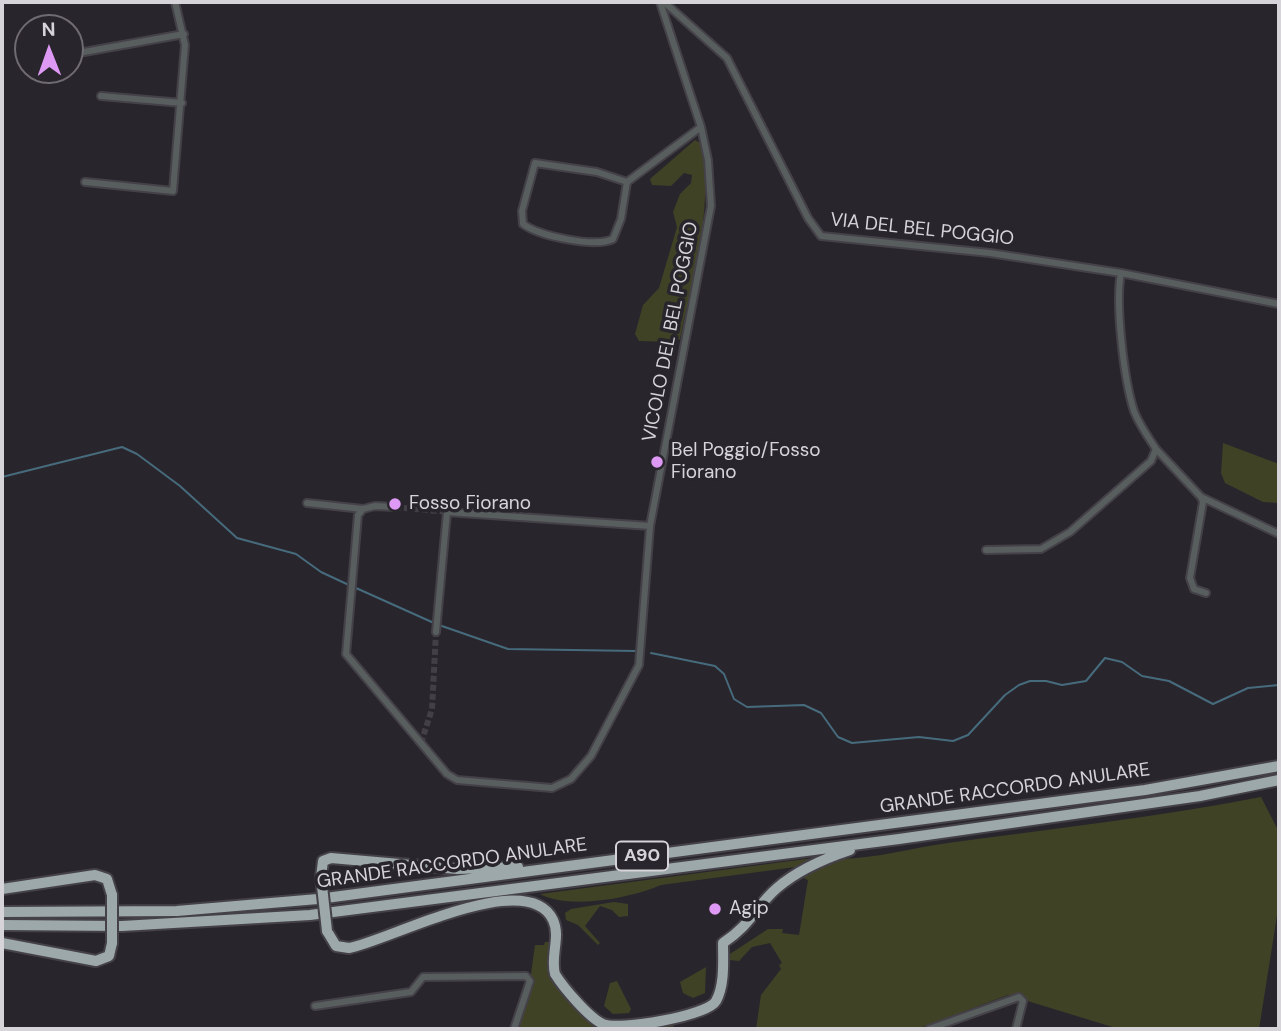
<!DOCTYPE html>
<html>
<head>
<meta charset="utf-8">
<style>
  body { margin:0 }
  #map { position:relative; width:1281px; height:1031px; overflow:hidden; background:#29252c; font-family:"DM Sans",sans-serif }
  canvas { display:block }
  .frame { position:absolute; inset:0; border:4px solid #d7d4d9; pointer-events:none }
  .north { position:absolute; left:14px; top:14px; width:70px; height:70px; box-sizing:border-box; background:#29252c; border:2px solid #6f6b71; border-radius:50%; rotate:359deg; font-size:19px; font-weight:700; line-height:28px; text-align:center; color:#d7d4d9 }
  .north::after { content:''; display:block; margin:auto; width:24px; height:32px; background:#dd99f4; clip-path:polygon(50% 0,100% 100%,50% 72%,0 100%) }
</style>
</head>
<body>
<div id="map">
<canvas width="1281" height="1031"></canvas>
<div class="frame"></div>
<div class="north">N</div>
</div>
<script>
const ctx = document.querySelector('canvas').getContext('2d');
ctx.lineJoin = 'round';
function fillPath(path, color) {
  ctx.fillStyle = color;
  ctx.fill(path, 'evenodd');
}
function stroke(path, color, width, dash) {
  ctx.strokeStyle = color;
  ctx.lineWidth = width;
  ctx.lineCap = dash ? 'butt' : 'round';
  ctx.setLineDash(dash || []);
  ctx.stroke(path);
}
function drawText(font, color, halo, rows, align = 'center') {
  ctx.font = font + ' "DM Sans",sans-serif';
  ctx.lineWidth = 7;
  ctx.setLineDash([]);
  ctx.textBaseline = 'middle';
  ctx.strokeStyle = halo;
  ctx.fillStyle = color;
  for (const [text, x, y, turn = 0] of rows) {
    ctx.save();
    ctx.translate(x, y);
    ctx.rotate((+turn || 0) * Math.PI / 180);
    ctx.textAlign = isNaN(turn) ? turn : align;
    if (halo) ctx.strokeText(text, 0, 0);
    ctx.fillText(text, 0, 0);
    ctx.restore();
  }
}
const green = new Path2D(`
  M 695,140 L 702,144 C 713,211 694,273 680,339 L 674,342 L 639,341 L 635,334 L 643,305 L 659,288 L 677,227 L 673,212 L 680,194 L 691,183 L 692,175 L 684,173 L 671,186 L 652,185 L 650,179 Z
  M 1223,443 L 1279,464 L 1279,503 L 1263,502 L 1225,483 L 1221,473 Z
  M 1261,797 L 1279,832 L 1279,903 L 1259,1029 L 1119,1029 L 1008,995 L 917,1029 L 756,1029 L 761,995 L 781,969 L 779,965 L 782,963 L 770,943 L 752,947 L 739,961 L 729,960 L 730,954 L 768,929 L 783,929 L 782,933 L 799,935 L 808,880 L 801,877 L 827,858 C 865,862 909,848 948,843 C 1052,829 1157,817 1261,797 Z
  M 821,857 L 803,866 L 661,885 C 631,898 570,910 540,894 Z
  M 614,902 L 628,904 L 628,916 L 619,917 L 612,910 L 600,906 L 585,926 L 600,943 L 598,945 L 578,925 L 566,920 L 565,913 L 571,909 Z
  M 545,942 L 552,942 L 554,970 L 605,1025 L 674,1018 L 673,1029 L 514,1029 L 530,981 L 535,945 L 544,945 Z
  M 706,967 L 705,993 L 693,998 L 683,993 L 680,982 Z
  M 617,981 L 631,1009 L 629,1013 L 613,1014 L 604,1006 L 610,983 Z`);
const stream = new Path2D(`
  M 2,477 L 122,447 L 137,454 L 180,486 L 237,538 L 296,554 L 321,572 L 351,586
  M 356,588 L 434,623
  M 439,625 L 508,649 L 636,651
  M 651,653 L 715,666 L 724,674 L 734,699 L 747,707 L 804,705 L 821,713 L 838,737 L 852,743 L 919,737 L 953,741 L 968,735 L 1005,695 L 1019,685 L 1030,681 L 1046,681 L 1062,685 L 1086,681 L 1105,658 L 1122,662 L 1142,676 L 1169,681 L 1213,704 L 1248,688 L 1279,685`);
const minorTunnel = new Path2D(`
  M 395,507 L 447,512
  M 421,743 L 432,709 L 436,632`);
const minor = new Path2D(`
  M 664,2 L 727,58 L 808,218 L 821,236 L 990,253 L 1121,273 C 1115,304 1124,380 1134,411 C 1139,424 1148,437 1156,449
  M 84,52 L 184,34
  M 101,96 L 182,103
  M 85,182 L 173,191 L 185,45 L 175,2
  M 627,182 L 597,172 L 535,163 L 522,211 L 523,224 C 539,236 595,248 613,239 L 621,219 L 627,182 L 701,127
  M 1121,273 L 1279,304
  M 1201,497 L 1203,502 L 1190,578 L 1194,589 L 1206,593
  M 307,503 L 363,509 L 375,506 L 395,507
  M 363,509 L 358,515 L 346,654 L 447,774 L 457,780 L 552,788 L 571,779 L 591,756 L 639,665 L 650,526 L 711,206 L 708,160 L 701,127 L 660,2
  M 986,550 L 1041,549 L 1070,532 L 1151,461 L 1156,449 L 1201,497 L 1279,534
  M 436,632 L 447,512 L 650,526
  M 315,1006 L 411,992 L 423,977 L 526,976 L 530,981 L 514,1029
  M 929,1029 L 1019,997 L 1023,1001 L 1016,1029`);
const motorway = new Path2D(`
  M 321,877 L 323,861 L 331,858 L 457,869 L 518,867
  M 2,889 L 95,875 L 107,879 L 112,895
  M 2,912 L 177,911 L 318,899 L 1145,790 L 1279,766
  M 2,925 L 122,926 L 310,915 L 899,839 L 1200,796 L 1279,780
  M 327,931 L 336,946 L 349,948 C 388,941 527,866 553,920 C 561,937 550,956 555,974 C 563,987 589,1018 603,1024 C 619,1031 707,1016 716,1001 C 725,985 723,960 723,943 C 752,924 755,907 777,888 C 798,870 823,859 850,850
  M 2,943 L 96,961 L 109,956 L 112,943`);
const motorwayBridge = new Path2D(`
  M 321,877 L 327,931
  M 112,895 L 112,943`);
const markers = [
  [657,462,7,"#dd99f4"],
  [395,504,7,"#dd99f4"],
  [715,909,7,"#dd99f4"]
];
const shields = [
  [642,856,52]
];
const shieldNames = [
  ["A90",642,856]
];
const streetNames = [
  ["VIA DEL BEL POGGIO",922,230,6],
  ["VICOLO DEL BEL POGGIO",671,332,-79],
  ["GRANDE RACCORDO ANULARE",1015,789,-8],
  ["GRANDE RACCORDO ANULARE",452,864,-8]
];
const poiNames = [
  ["Bel Poggio/Fosso",671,451],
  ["Fiorano",671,473],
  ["Fosso Fiorano",409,504],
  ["Agip",729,909]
];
fillPath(green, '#404226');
stroke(stream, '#466b7c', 2);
stroke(minorTunnel, '#433f46', 6, [6, 3]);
stroke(minor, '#454148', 10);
stroke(motorway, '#454148', 14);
stroke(minor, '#585d5d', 6);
stroke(motorway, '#9ca8a9', 10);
stroke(motorwayBridge, '#454148', 14, []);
stroke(motorwayBridge, '#9ca8a9', 10);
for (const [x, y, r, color] of markers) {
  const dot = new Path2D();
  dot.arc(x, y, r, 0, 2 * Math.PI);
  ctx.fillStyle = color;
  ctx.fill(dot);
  stroke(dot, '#29252c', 2.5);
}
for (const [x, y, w] of shields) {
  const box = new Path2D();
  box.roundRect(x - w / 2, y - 14.5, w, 29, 5);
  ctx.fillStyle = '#29252c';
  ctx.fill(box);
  stroke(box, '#d7d4d9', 2);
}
drawText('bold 18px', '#d7d4d9', null, shieldNames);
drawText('19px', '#d7d4d9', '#29252c', streetNames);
drawText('19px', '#d7d4d9', '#29252c', poiNames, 'left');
</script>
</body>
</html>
